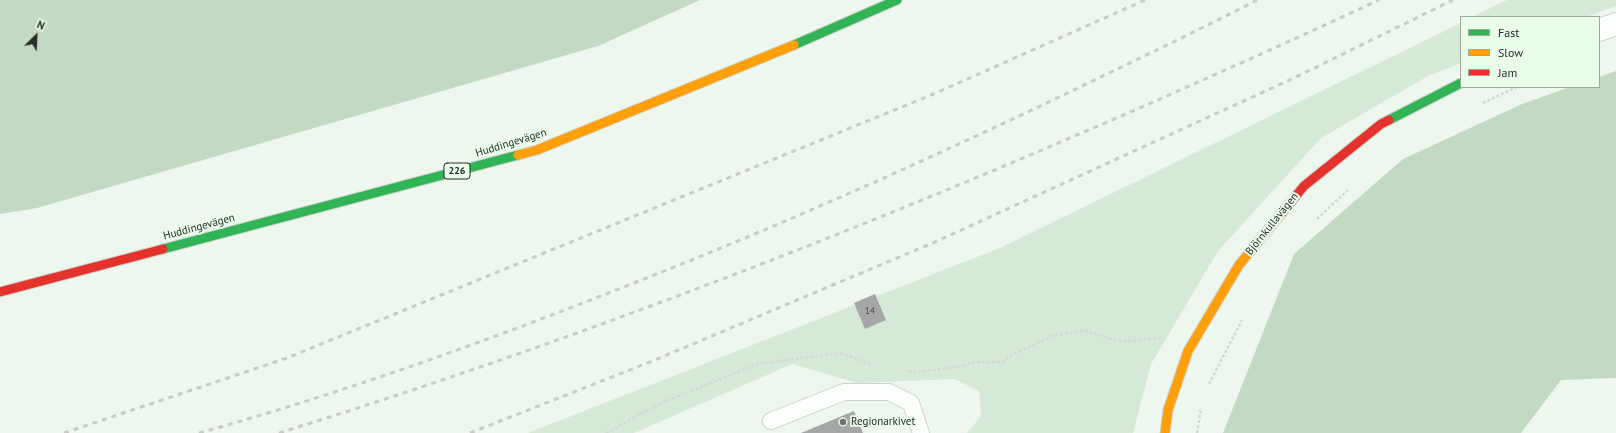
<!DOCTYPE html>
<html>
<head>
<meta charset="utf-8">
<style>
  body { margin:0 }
  #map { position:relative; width:1616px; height:433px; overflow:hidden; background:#edf7ed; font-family:"PT Sans",sans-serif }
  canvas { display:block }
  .legend { position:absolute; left:1460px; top:16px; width:140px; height:72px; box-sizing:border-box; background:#e9fbe9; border:1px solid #9ba99b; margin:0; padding:5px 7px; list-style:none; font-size:12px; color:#272e27 }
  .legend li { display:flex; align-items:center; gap:8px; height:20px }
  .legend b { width:20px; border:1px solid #9ba99b }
  .north { position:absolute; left:16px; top:16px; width:40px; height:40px; -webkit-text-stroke:3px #e9fbe9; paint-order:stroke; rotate:24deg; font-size:11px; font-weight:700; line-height:16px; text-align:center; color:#272e27 }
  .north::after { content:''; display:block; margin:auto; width:14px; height:18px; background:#272e27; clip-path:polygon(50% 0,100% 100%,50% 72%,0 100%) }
</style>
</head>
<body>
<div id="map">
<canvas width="1616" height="433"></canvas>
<ul class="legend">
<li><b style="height:5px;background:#30b455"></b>Fast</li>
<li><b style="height:5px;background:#ff9f0a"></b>Slow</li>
<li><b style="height:5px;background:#e5322d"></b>Jam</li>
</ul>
<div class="north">N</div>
</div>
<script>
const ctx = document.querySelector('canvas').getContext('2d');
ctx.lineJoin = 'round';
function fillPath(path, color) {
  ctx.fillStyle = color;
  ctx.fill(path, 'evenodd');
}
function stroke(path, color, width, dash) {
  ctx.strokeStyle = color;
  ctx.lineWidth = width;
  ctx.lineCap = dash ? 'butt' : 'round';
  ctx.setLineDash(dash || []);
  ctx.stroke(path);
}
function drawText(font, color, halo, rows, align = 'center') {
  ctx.font = font + ' "PT Sans",sans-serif';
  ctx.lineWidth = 4;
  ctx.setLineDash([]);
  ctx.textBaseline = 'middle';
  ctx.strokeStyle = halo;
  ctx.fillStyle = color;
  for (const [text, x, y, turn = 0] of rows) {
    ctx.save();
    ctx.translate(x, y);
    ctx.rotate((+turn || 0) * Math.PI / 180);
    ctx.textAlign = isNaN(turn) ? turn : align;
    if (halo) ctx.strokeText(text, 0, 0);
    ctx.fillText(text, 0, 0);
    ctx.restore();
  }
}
const green = new Path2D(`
  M 1507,0 L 1616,0 L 1616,6 L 1586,17 L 1472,17 Z
  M 1461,23 L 1461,63 L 1428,76 L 1321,138 L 1218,251 L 1151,364 L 1133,433 L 967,433 L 981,416 L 979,391 L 955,379 L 857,383 L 792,364 L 634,433 L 528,433 L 1000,248 Z`);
const forest = new Path2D(`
  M 0,0 L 700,0 L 598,46 L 37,208 L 0,214 Z
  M 1616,71 L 1616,378 L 1561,380 L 1521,433 L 1223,433 L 1294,254 L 1403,159 L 1522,104 L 1570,87 L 1599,87 L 1599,77 Z`);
const building = new Path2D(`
  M 875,294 L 886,320 L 865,329 L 854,303 Z
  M 854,411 L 863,433 L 801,433 Z`);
const path = new Path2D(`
  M 1483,103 L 1517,87
  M 1317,219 L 1348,190
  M 908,371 L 919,372 L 963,366 L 974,362 L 1002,362 L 1011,355 L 1054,335 L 1087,331 L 1111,339 L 1125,341 L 1161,338
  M 1209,384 L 1242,320
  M 606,433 L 659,404 L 757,364 L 839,353 C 851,355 861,362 873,365
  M 1197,433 L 1201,408`);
const lane = new Path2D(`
  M 771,421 L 844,392 L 889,392 L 911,403 L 921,433`);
const street = new Path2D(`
  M 1599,30 L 1616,24`);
const fast = new Path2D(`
  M 794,45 L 897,0
  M 1389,120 L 1461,83
  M 163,249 L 518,155`);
const slow = new Path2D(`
  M 518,155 L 537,150 L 794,45
  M 1165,433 L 1168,410 L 1188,351 L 1239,265 L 1281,214`);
const jam = new Path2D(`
  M 1281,214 L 1304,186 L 1381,124 L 1389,120
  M 0,292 L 163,249`);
const rail = new Path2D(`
  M 64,433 L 287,358 L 936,93 L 1145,0
  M 199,433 C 350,391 498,337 644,279 C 791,221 934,157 1076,89 C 1136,60 1197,31 1257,0
  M 279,433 C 655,316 1021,166 1379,0
  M 470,433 L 650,362 L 935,242 L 1294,78 L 1453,0`);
const markers = [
  [843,422,4,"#6c746c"]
];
const numberNames = [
  ["14",870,311]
];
const shields = [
  [457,171,26]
];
const shieldNames = [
  ["226",457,171]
];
const streetNames = [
  ["Huddingevägen",511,143,-17],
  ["Björnkullavägen",1272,224,-51],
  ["Huddingevägen",199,227,-15]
];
const poiNames = [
  ["Regionarkivet",851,422]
];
fillPath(green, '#d6e8d6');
fillPath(forest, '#c3d9c3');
fillPath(building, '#a5a6a8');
stroke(lane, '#cbd2cb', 18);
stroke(street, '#cbd2cb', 24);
stroke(fast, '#cbd2cb', 11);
stroke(slow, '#cbd2cb', 11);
stroke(jam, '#cbd2cb', 11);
stroke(path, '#d4d8d4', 2.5, [3, 2]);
stroke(lane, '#fcfefc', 16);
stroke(street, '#fcfefc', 22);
stroke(fast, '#30b455', 9);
stroke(slow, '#ff9f0a', 9);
stroke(jam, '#e5322d', 9);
stroke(rail, '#c7cac7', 3, [5, 5]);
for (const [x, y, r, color] of markers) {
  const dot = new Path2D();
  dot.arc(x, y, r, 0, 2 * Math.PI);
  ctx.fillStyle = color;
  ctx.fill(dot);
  stroke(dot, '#e9fbe9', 1.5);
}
drawText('9px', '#464c47', null, numberNames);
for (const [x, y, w] of shields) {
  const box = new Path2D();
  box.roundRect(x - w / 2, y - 8, w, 16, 3);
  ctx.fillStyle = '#e9fbe9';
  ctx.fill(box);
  stroke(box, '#272e27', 1);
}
drawText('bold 10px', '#272e27', null, shieldNames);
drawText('11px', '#272e27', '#e9fbe9', streetNames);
drawText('11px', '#272e27', '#e9fbe9', poiNames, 'left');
</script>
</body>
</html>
